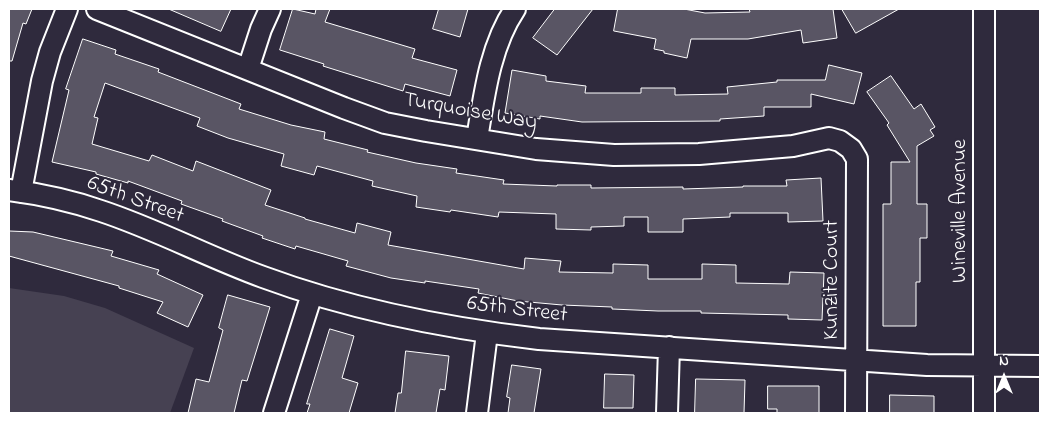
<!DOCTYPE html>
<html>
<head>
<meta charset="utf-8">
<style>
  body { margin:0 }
  #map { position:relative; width:1049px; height:422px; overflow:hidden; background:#2f2a3d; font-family:"Indie Flower",sans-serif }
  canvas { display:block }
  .frame { position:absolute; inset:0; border:10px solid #fff; pointer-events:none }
  .north { position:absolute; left:979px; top:352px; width:50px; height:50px; -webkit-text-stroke:4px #2f2a3d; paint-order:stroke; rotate:0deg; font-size:14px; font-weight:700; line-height:20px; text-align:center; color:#fff }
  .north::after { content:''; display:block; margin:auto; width:18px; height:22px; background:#fff; clip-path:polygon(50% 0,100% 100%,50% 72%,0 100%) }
</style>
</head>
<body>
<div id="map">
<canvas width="1049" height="422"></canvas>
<div class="frame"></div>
<div class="north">N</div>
</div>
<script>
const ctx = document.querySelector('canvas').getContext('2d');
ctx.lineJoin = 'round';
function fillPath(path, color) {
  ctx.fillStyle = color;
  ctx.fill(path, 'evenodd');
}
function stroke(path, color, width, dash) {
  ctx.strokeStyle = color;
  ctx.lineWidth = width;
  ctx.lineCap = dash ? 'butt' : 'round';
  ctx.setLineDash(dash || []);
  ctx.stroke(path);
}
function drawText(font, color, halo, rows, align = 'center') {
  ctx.font = font + ' "Indie Flower",sans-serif';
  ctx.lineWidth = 4;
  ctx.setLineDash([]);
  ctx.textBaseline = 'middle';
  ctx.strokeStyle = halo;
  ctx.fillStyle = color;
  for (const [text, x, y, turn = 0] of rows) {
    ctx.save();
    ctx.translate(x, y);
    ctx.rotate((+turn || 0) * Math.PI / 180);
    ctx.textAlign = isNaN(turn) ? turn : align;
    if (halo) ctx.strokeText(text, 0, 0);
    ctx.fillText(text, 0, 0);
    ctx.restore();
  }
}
const green = new Path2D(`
  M 9,288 L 64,296 L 105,308 L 194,348 L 170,413 L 9,413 Z`);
const building = new Path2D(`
  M 9,9 L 32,9 L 26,24 L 23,23 L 12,61 L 9,61 Z
  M 169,9 L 231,9 L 221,31 Z
  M 293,9 L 315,14 L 316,9 L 330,9 L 325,22 L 415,49 L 412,58 L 457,70 L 450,96 L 405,84 L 403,91 L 323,66 L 324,64 L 280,50 Z
  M 439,9 L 468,9 L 460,37 L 433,29 Z
  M 555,9 L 593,9 L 557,55 L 533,38 Z
  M 618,9 L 684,9 L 705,13 L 750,12 L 749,9 L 833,9 L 837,38 L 803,43 L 801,30 L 748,39 L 691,39 L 687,58 L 664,53 L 664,51 L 654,49 L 656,39 L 614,31 Z
  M 842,9 L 899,9 L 856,33 Z
  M 83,39 L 116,50 L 115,54 L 159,69 L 158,72 L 241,104 L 239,109 L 291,125 L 325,132 L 324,139 L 368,150 L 367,152 L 416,163 L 457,169 L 456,173 L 504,180 L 503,184 L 557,186 L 557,185 L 591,185 L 591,188 L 683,187 L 683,189 L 743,187 L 743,186 L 787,186 L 786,180 L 821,178 L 823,221 L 788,222 L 788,213 L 730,213 L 730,217 L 683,219 L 683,232 L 648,232 L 648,217 L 624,217 L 624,226 L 591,227 L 591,230 L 556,229 L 556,214 L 499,212 L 498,217 L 451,210 L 450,212 L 416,207 L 417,196 L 372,186 L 373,181 L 317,166 L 314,175 L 281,166 L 284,154 L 228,138 L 197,126 L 200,118 L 105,83 L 94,117 L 98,118 L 92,144 L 149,161 L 152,155 L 193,171 L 196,161 L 271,190 L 265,205 L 305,218 L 305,219 L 355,233 L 357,223 L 391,232 L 388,245 L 524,269 L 525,258 L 561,261 L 559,272 L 613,273 L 613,264 L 648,265 L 648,279 L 702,279 L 702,264 L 736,265 L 736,283 L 789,284 L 790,272 L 824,273 L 822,320 L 788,319 L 788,315 L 701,313 L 701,311 L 658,311 L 612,309 L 612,307 L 562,305 L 518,301 L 478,293 L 479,289 L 425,281 L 425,283 L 391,278 L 346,266 L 348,261 L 296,246 L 295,249 L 262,238 L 263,236 L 222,221 L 223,219 L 181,204 L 182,201 L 128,181 L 128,183 L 96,174 L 96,172 L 52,162 L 69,90 L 66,89 Z
  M 829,65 L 862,73 L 854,104 L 811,94 L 811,107 L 764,107 L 764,116 L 720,119 L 720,121 L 582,122 L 540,116 L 540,119 L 505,113 L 512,70 L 546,76 L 546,81 L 586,86 L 585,93 L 641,93 L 641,88 L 675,88 L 675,95 L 728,94 L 727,87 L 777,82 L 777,80 L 825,80 Z
  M 891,76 L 914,109 L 921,104 L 935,127 L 930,130 L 934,136 L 917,146 L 917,204 L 927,204 L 927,238 L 920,238 L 920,282 L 916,282 L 916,326 L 883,326 L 883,204 L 891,204 L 891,162 L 910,162 L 887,125 L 889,123 L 867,92 Z
  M 9,231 L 33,232 L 113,251 L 111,256 L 159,270 L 157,274 L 203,295 L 188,327 L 157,313 L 163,302 L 119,288 L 119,286 L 9,256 Z
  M 228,295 L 270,307 L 247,381 L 242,380 L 234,413 L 188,413 L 196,379 L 209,382 L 223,330 L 219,328 Z
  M 330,329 L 354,336 L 342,378 L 358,383 L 349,413 L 307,413 L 310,404 L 307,404 Z
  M 406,351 L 449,356 L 445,390 L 440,389 L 436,413 L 395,413 L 398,393 L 401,393 Z
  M 512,365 L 541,369 L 534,413 L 508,413 L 510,398 L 507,397 Z
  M 605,374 L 634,375 L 633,408 L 604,408 Z
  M 696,379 L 745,380 L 744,413 L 695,413 Z
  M 768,386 L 819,386 L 819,413 L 777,413 L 777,409 L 768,409 Z
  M 890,395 L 934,396 L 934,413 L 890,413 Z`);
const minor = new Path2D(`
  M 97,9 L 344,108 L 385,123 L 426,131 L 536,149 L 614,155 L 699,154 L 793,146 L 829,138 L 840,141 L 851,149 L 857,159 L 856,413
  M 248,69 L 261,29 L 270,9
  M 477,139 C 484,96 490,46 515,9
  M 9,190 C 40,194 72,201 101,211 C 156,229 208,257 263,277 C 352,310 445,328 539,339 L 927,365 L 1040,366
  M 21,192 L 42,81 L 50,52 L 67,9
  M 274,413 L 312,294
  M 477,413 L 487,333
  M 667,413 L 669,347
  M 984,413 L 984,9`);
const streetNames = [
  ["Turquoise Way",470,113,10],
  ["65th Street",135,201,20],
  ["Wineville Avenue",961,211,-90],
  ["Kunzite Court",833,280,-90],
  ["65th Street",517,311,7]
];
fillPath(green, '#464152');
fillPath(building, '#595564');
stroke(building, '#fff', 1);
stroke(minor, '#fff', 24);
stroke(minor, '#2f2a3d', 20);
drawText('22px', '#fff', '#2f2a3d', streetNames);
</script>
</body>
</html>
